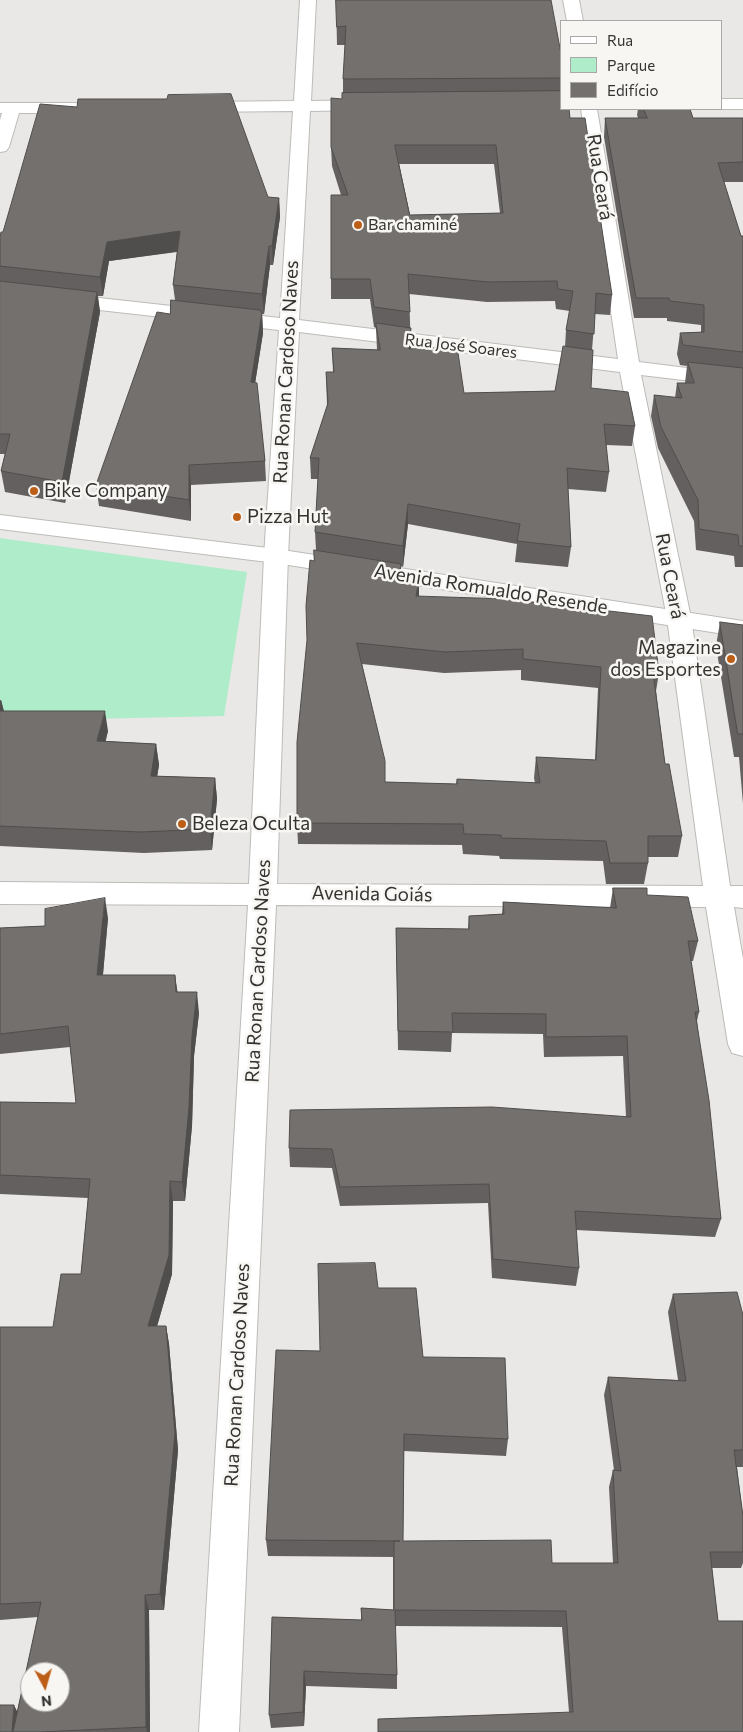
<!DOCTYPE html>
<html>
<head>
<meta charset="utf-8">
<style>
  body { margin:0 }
  #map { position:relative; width:743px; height:1732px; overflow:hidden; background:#eae8e6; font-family:Commissioner,sans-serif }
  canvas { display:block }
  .legend { position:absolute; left:560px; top:20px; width:162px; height:90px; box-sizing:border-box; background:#f8f6f3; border:1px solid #aaa8a6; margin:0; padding:6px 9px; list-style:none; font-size:15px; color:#343332 }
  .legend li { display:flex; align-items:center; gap:10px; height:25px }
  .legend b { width:25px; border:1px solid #aaa8a6 }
  .north { position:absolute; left:20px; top:1662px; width:50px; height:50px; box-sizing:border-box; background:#f8f6f3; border:1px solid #aaa8a6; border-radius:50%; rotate:174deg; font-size:14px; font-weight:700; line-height:20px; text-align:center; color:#343332 }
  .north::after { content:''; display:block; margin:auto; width:18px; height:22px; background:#bd5e16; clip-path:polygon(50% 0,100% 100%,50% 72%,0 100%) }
</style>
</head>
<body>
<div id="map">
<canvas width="743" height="1732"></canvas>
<ul class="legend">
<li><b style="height:6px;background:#fff"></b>Rua</li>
<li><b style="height:14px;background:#aeecca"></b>Parque</li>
<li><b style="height:14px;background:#73706e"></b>Edifício</li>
</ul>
<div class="north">N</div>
</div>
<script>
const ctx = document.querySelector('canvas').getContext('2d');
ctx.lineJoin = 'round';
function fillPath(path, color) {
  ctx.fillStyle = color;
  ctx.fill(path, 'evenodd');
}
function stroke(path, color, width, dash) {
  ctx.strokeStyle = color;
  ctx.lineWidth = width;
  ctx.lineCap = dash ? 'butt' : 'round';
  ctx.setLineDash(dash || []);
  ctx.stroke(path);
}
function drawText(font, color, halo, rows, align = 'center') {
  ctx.font = font + ' Commissioner,sans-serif';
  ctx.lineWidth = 5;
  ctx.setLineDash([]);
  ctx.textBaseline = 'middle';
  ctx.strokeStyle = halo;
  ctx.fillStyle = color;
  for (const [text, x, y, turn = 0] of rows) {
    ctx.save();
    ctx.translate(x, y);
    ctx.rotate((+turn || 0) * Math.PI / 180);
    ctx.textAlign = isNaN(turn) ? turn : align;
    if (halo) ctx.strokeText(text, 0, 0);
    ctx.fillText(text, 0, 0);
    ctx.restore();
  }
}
const green = new Path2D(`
  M 0,538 L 247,572 L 224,716 L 0,721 Z`);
const street = new Path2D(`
  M 300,0 L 316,0 L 311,101 L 368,100 L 374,101 L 376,105 L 374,109 L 368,110 L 310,111 L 299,320 L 618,359 L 581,109 L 597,109 L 639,362 L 743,375 L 743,387 L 641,375 L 691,618 L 730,886 L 743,886 L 743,908 L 734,907 L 743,959 L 743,1056 L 732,1053 L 728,1044 L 706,907 L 276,905 L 239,1732 L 199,1732 L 248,905 L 0,904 L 0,882 L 249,884 L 264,556 L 279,330 L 0,299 L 0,287 L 280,318 L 293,111 L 198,112 L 192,111 L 190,107 L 192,103 L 198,102 L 294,101 ZM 299,332 L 620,372 L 667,618 L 703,886 L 277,884 L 288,556 Z
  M 563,0 L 579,0 L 583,21 L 567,21 Z
  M 722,99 L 743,99 L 743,109 L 721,109 Z
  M 0,103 L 75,103 L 81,104 L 83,108 L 81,112 L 75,113 L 19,113 L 9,147 L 6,151 L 0,152 L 0,120 L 2,113 L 0,113 Z`);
const secondary = new Path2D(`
  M 0,515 L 276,549 L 743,621 L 743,637 L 276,563 L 0,529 Z`);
const wall = new Path2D(`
  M 336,0 L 562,59 L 562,109 L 570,118 L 612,295 L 610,315 L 595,314 L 592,350 L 591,388 L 635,426 L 632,446 L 606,445 L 609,472 L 606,492 L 568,489 L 571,547 L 568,567 L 515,562 L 517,544 L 408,524 L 403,567 L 401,566 L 401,577 L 419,580 L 419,596 L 659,673 L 656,691 L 665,764 L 682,836 L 678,857 L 648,857 L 648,863 L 644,884 L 606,884 L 603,861 L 500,859 L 499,856 L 463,854 L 462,845 L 298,844 L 297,823 L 314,561 L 316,550 L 315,532 L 318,479 L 311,479 L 310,458 L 327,406 L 326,372 L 333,372 L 332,348 L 377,350 L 376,328 L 374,327 L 370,299 L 331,299 L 331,279 L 341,195 L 332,166 L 331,147 L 343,93 L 343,79 L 345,45 L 337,45 ZM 399,164 L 494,164 L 500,213 L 410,215 ZM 409,294 L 487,302 L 555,301 L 556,309 L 570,311 L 566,330 L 565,347 L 555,391 L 464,393 L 411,349 ZM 362,664 L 444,673 L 521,670 L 521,680 L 598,688 L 595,760 L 536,757 L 534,778 L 535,783 L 457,779 L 456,784 L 385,782 Z
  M 638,109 L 690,109 L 693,118 L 743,118 L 743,182 L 724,182 L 741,236 L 743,236 L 743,567 L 735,567 L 734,556 L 696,550 L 694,521 L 658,448 L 651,416 L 654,395 L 675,398 L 677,383 L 685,383 L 687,366 L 680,365 L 677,354 L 680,333 L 701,332 L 701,325 L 667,321 L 667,318 L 634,318 L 604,137 L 605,118 L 638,118 L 637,115 Z
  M 268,197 L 279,198 L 280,217 L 273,265 L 270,265 L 264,314 L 262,314 L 263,333 L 255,383 L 265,461 L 266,481 L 191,485 L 191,521 L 99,506 L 96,485 L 170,314 L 175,300 L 173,285 L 177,252 L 109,261 L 103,296 L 98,296 L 100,312 L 65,503 L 5,492 L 1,471 L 5,454 L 0,454 L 0,237 Z
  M 720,622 L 743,625 L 743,804 L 739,757 L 734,757 L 716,646 Z
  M 0,700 L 1,700 L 4,711 L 108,731 L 105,741 L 156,744 L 159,765 L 157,776 L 215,778 L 217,799 L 212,850 L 144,853 L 0,846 Z
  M 613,888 L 647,895 L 698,941 L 693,961 L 691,961 L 699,1012 L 697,1021 L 721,1219 L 715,1237 L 576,1230 L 579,1268 L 576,1286 L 492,1278 L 488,1203 L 340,1206 L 332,1168 L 290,1167 L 289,1148 L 626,1117 L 623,1056 L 544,1057 L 543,1034 L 452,1033 L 451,1052 L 398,1050 L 396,928 L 468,929 L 469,916 L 502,914 L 503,902 L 610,908 Z
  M 108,918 L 103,975 L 175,975 L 177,992 L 199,1013 L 194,1056 L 192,1126 L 185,1201 L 173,1201 L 172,1274 L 157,1326 L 166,1326 L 169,1344 L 178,1450 L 164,1610 L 149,1610 L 150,1732 L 0,1732 L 17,1712 L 38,1617 L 0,1620 L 0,1327 L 53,1327 L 81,1274 L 88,1198 L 0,1194 L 0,1102 L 76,1103 L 70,1047 L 0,1054 L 0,928 L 45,926 Z
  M 378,1288 L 423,1357 L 508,1439 L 506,1456 L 404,1451 L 403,1541 L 552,1563 L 613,1563 L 609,1487 L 613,1470 L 614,1470 L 604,1395 L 608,1377 L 678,1380 L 668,1312 L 673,1294 L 743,1315 L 743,1467 L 737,1467 L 743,1516 L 743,1563 L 741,1568 L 712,1568 L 718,1621 L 743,1732 L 569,1712 L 562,1627 L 395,1626 L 397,1675 L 397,1689 L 306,1686 L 304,1726 L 271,1728 L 269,1715 L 272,1617 L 361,1620 L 361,1608 L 393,1610 L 393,1557 L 268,1556 L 266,1540 L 320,1351 Z`);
const shadedWall = new Path2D(`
  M 279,198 L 280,217 L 273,265 L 272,246 Z
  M 180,231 L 181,251 L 109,261 L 103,296 L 100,277 L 107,242 Z
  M 269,246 L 270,265 L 264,314 L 262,294 Z
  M 97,292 L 100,312 L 65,503 L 62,482 Z
  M 262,313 L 263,333 L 252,403 L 251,382 Z
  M 411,328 L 411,348 L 409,369 L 409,349 Z
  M 189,465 L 191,485 L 191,521 L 189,500 Z
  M 408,504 L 408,524 L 403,567 L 403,546 Z
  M 419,580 L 419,601 L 416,596 Z
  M 1,700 L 6,721 L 0,730 L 0,702 Z
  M 105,711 L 108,731 L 101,762 L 97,741 Z
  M 156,744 L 159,765 L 154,797 L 151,776 Z
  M 215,778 L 217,799 L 212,850 L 210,829 Z
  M 105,898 L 108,918 L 101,995 L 97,975 Z
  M 175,975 L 178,995 L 176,992 Z
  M 197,992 L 199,1013 L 194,1056 L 192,1126 L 185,1201 L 182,1182 L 192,1036 Z
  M 170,1181 L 173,1201 L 172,1274 L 152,1344 L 148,1326 Z
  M 166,1326 L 169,1344 L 178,1450 L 164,1610 L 160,1594 Z
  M 145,1595 L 149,1610 L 150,1732 L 147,1732 L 146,1727 Z
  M 304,1671 L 306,1686 L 304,1726 L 303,1712 Z
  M 14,1705 L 21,1719 L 12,1732 Z`);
const building = new Path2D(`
  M 336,0 L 551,0 L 562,59 L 562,78 L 343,79 L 346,26 L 337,27 Z
  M 562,91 L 562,109 L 569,109 L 570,118 L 585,118 L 612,295 L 596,293 L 594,334 L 566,330 L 573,291 L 558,289 L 557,281 L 488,282 L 408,274 L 410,312 L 374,307 L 370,279 L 331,279 L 331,195 L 348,195 L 331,147 L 331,98 L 342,99 L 342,93 ZM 395,145 L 496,145 L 503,213 L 410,215 Z
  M 231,94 L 268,197 L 279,198 L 272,246 L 269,246 L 262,294 L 173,285 L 180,231 L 107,242 L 100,277 L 0,266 L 0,237 L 1,232 L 3,232 L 40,104 L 77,107 L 78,99 L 167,99 L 168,95 Z
  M 644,109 L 690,109 L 693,118 L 743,118 L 743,162 L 718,163 L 741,236 L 743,236 L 743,352 L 683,345 L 680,333 L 704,332 L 704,305 L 670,301 L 669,298 L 636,298 L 605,118 L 647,118 Z
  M 0,281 L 97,292 L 62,482 L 1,471 L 10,434 L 0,434 Z
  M 171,300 L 260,310 L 262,313 L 251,382 L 257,383 L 265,461 L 189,465 L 189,500 L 96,485 L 157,312 L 170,314 Z
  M 376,323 L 411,328 L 409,349 L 457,346 L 464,393 L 555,391 L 563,346 L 593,350 L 591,388 L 628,392 L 635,426 L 604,424 L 609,472 L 567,468 L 571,547 L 517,541 L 520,524 L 408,504 L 403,546 L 315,532 L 319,458 L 310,458 L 328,403 L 326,372 L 334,372 L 332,348 L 380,350 Z
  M 688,362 L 743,368 L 743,546 L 739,546 L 738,535 L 699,529 L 698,500 L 661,427 L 654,395 L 682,398 L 677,383 L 694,383 Z
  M 314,550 L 401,564 L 399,577 L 419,580 L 416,596 L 507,599 L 652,616 L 659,673 L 653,672 L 665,764 L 669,764 L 682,836 L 648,836 L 648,863 L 610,863 L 606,841 L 501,838 L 501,835 L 464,834 L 463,824 L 297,823 L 297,742 L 307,640 L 306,606 L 310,560 L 314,561 ZM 357,643 L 445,652 L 523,649 L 523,659 L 601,667 L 596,760 L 536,757 L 540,783 L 457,779 L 457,784 L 385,782 L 385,761 Z
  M 720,622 L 743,625 L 743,734 L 738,734 Z
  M 0,711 L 105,711 L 97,741 L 156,744 L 151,776 L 215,778 L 210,829 L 141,832 L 0,826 Z
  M 613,888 L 647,888 L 647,895 L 688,897 L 698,941 L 688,941 L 699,1012 L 695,1012 L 709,1100 L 721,1219 L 575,1211 L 579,1268 L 493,1259 L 489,1184 L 340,1187 L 332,1149 L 289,1148 L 290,1110 L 492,1107 L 631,1117 L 627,1036 L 546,1037 L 546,1014 L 452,1013 L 453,1032 L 398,1031 L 396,928 L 469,929 L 469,916 L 504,914 L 503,902 L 616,908 Z
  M 105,898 L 97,975 L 175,975 L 176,992 L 197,992 L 192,1036 L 189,1107 L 182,1182 L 170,1181 L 169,1255 L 148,1326 L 166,1326 L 175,1433 L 160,1594 L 145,1595 L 146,1727 L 40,1732 L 13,1732 L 41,1602 L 0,1604 L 0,1327 L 53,1327 L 61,1274 L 81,1274 L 90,1179 L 0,1175 L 0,1102 L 76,1103 L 68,1026 L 0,1034 L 0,928 L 45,926 L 45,909 ZM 30,1672 L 60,1672 L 60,1702 L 30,1702 Z
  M 375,1263 L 378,1288 L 416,1288 L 423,1357 L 505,1358 L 508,1439 L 404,1434 L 403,1541 L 551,1540 L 552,1563 L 618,1563 L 613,1470 L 621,1471 L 608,1377 L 686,1381 L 673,1294 L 737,1292 L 743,1315 L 743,1450 L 734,1450 L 743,1516 L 743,1552 L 710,1552 L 718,1621 L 743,1621 L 743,1732 L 378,1732 L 378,1719 L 573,1712 L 566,1611 L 395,1610 L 397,1675 L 304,1671 L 303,1712 L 269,1715 L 272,1617 L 362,1620 L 361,1608 L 394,1610 L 394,1541 L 400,1541 L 266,1540 L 276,1350 L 320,1351 L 318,1264 Z
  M 0,1705 L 14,1705 L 12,1732 L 0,1732 Z`);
const markers = [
  [358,225,5,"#bd5e16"],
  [34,491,5,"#bd5e16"],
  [237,517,5,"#bd5e16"],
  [731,659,5,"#bd5e16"],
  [182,824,5,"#bd5e16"]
];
const farPoinames = [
  ["Bar chaminé",368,225]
];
const farStreetnames = [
  ["Rua José Soares",461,346,7]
];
const streetNames = [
  ["Rua Ceará",600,177,81],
  ["Rua Ronan Cardoso Naves",286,372,-87],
  ["Rua Ceará",670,576,79],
  ["Avenida Romualdo Resende",491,589,9],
  ["Avenida Goiás",372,894,1],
  ["Rua Ronan Cardoso Naves",258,971,-87],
  ["Rua Ronan Cardoso Naves",237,1375,-87]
];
const poiNames = [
  ["Bike Company",44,491],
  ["Pizza Hut",247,517],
  ["Magazine",721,648,"right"],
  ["dos Esportes",721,670,"right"],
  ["Beleza Oculta",192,824]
];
fillPath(green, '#aeecca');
stroke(street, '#bdbbb8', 2);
stroke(secondary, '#bdbbb8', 2);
fillPath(street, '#fff');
fillPath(secondary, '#fff');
fillPath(wall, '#63605f');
fillPath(shadedWall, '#504e4d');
fillPath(building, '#73706e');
stroke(building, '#504e4d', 1);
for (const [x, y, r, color] of markers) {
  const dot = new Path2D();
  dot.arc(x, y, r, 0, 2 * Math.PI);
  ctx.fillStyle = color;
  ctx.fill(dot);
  stroke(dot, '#f8f6f3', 2);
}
drawText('16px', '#343332', '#f8f6f3', farPoinames, 'left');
drawText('16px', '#343332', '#f8f6f3', farStreetnames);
drawText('19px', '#343332', '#f8f6f3', streetNames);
drawText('19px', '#343332', '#f8f6f3', poiNames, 'left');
</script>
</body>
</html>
